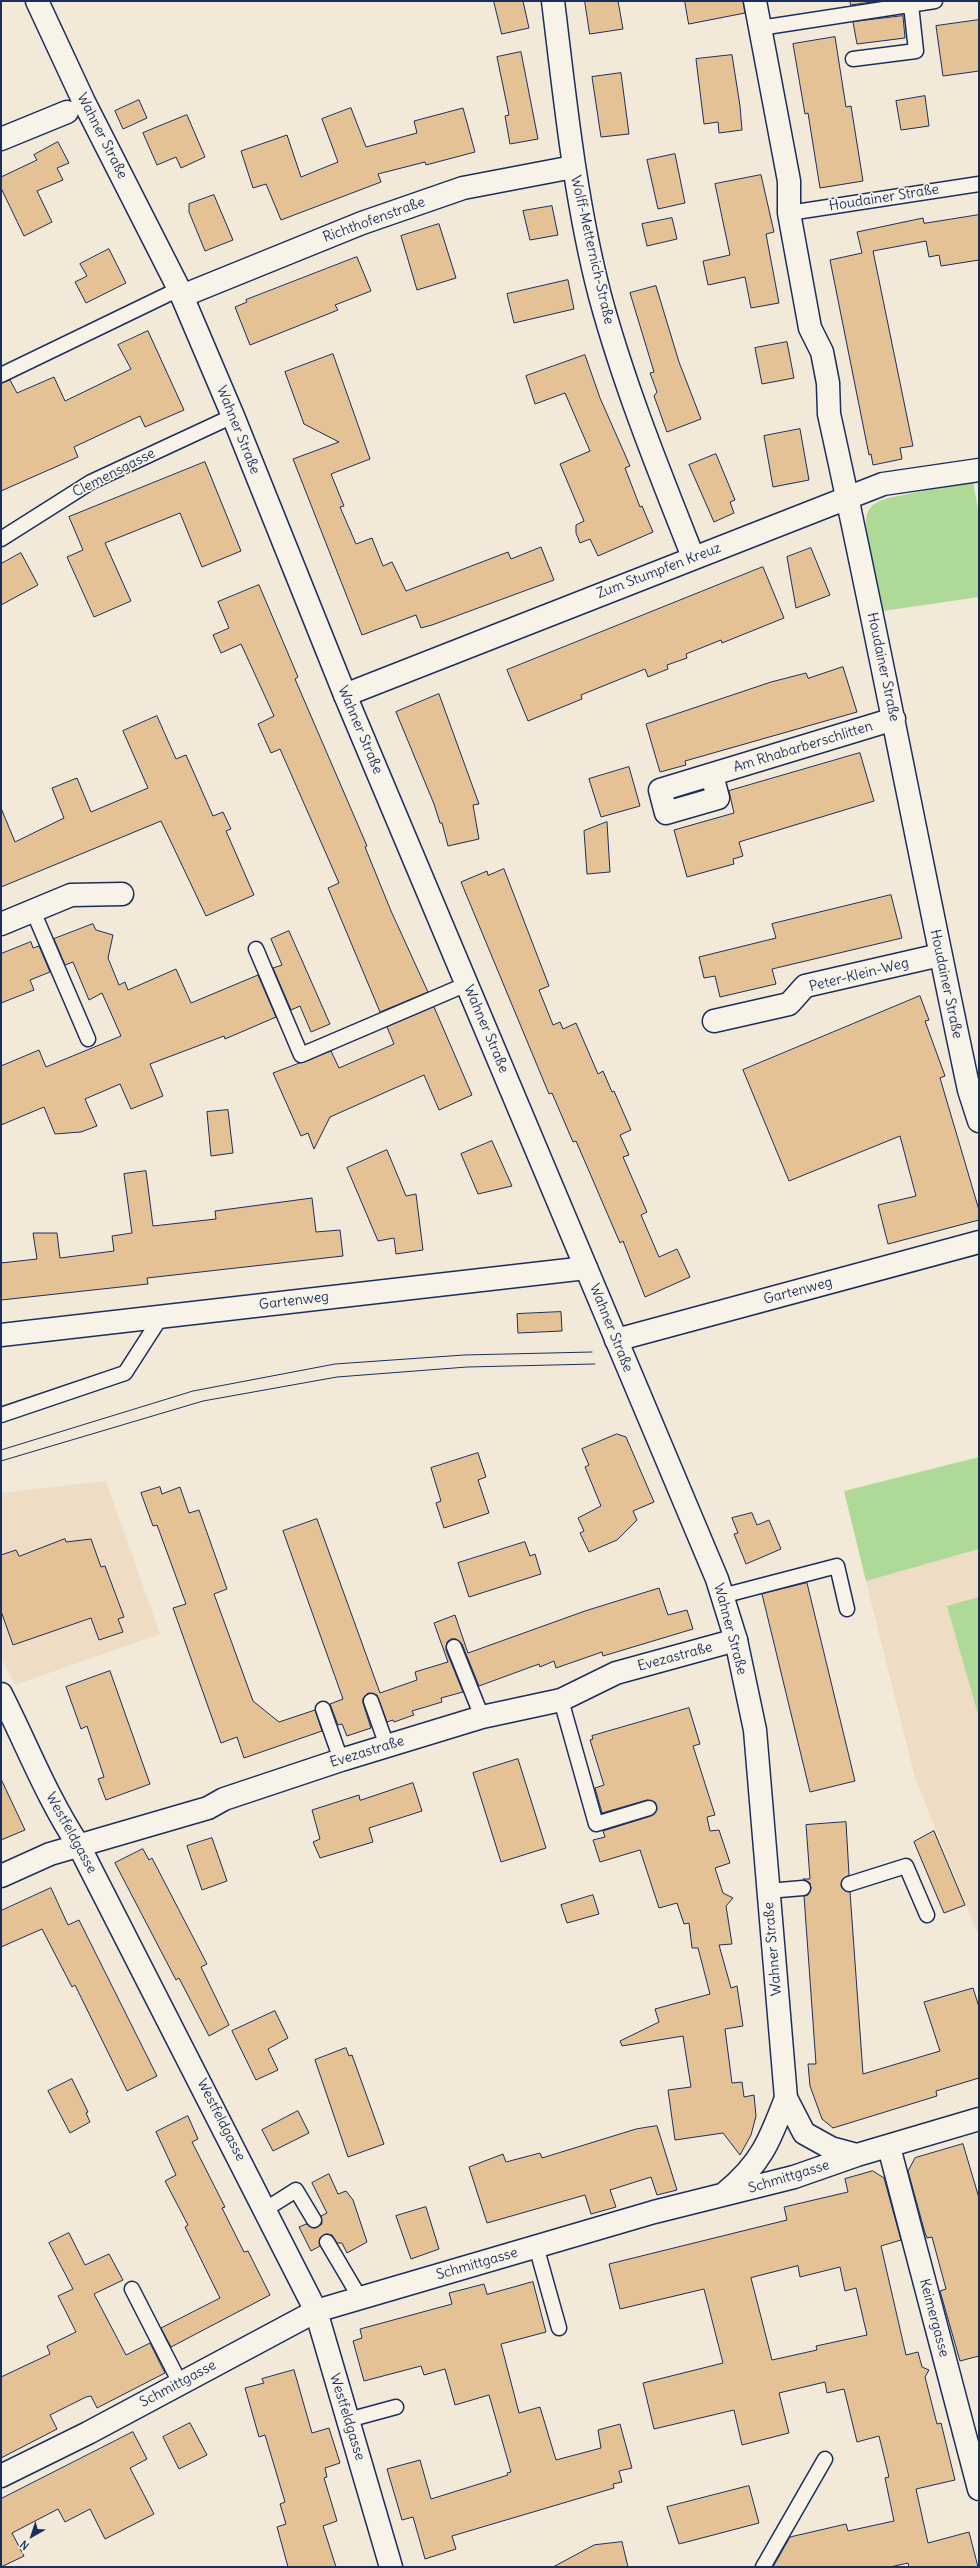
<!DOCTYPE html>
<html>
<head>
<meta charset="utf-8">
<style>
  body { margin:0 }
  #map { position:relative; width:980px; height:2568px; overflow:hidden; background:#f3e9d8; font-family:Delius,sans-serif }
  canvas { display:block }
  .frame { position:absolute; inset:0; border:2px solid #1b2f5e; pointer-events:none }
  .north { position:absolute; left:12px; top:2516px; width:40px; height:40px; -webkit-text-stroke:3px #f7f3e8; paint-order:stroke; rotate:219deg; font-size:11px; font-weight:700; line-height:16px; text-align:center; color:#1b2f5e }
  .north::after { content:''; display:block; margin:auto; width:14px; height:18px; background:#1b2f5e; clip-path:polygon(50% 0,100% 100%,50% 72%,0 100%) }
</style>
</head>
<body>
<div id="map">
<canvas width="980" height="2568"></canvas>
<div class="frame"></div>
<div class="north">N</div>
</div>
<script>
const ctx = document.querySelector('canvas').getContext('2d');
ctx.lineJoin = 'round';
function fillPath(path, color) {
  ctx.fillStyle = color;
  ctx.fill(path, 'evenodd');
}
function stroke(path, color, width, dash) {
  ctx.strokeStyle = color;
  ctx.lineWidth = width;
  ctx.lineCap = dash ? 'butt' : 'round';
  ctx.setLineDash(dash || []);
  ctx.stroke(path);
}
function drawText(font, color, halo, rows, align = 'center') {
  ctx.font = font + ' Delius,sans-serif';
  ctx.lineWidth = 3.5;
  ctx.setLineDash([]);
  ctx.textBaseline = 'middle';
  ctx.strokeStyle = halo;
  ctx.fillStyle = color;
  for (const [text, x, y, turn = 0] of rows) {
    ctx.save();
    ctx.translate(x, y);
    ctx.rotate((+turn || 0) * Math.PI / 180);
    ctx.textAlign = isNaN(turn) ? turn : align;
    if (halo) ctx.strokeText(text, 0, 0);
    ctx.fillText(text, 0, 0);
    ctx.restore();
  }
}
const built = new Path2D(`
  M 106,1481 L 160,1634 L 15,1685 L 1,1658 L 1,1493 Z
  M 979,1549 L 979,1937 L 915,1778 L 866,1581 Z`);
const green = new Path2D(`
  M 973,481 L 979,515 L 979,597 L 883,611 C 879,592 862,528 867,514 C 870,504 879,501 888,498 Z
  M 979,1457 L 979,1549 L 866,1581 L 844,1491 Z
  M 979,1597 L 979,1714 L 978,1714 L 947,1606 Z`);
const building = new Path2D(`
  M 494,1 L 523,1 L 529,28 L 502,34 Z
  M 585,1 L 618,1 L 623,29 L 590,34 Z
  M 685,1 L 743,1 L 745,13 L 689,24 Z
  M 850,1 L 879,1 L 851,5 Z
  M 903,16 L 905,38 L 857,44 L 853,22 Z
  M 979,20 L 979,71 L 943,76 L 936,26 Z
  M 835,37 L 846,107 L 851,106 L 863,181 L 820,188 L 808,113 L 805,114 L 793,44 Z
  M 521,52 L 538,139 L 510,144 L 505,116 L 509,115 L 497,57 Z
  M 732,55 L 740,106 L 742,130 L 719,133 L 718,122 L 704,124 L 696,59 Z
  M 621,73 L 629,134 L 601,137 L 592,77 Z
  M 925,96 L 929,126 L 901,130 L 896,101 Z
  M 139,100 L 147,118 L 123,129 L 115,111 Z
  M 351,108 L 366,147 L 417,133 L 414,121 L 463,108 L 475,152 L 426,165 L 425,162 L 378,174 L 381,182 L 281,220 L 266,184 L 253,188 L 241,151 L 287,135 L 301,177 L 338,162 L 322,119 Z
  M 187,115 L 205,157 L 181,168 L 176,157 L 157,165 L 143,133 Z
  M 58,142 L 69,163 L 57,168 L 63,180 L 37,191 L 52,222 L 24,236 L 1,188 L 1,177 L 37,160 L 34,155 Z
  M 675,154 L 685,203 L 658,209 L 647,160 Z
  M 761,175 L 774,232 L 766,234 L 779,303 L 751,308 L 745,277 L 708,285 L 703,261 L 730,255 L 715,184 Z
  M 214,195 L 233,240 L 205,251 L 189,212 L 189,204 Z
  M 552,206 L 558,235 L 530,240 L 523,211 Z
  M 979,215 L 979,260 L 941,266 L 939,255 L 929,257 L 926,241 L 873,251 L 913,446 L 900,448 L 902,459 L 873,465 L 871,454 L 869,455 L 830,260 L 862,253 L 857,232 L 923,218 L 924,223 Z
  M 672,218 L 677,239 L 647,246 L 642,224 Z
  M 439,224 L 456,278 L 417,290 L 401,236 Z
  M 109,249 L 126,283 L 86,303 L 75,282 L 87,276 L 80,264 Z
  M 357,257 L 371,291 L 335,305 L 338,310 L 250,345 L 235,307 L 247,302 L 246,300 Z
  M 568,280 L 574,309 L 514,323 L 507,294 Z
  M 656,286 L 679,362 L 701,419 L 667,432 L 654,396 L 657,392 L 650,373 L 654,372 L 630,293 Z
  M 148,331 L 184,410 L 145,427 L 140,416 L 74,447 L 78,457 L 1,491 L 1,383 L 10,380 L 17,393 L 54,377 L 65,401 L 131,369 L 118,345 Z
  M 787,342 L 794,378 L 762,384 L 755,348 Z
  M 333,354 L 370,459 L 331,474 L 344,506 L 340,507 L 356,544 L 372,538 L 383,566 L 392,562 L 406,591 L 508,552 L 511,559 L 541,547 L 554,580 L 432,625 L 421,628 L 416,615 L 362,635 L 293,459 L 339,442 L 304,424 L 285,372 Z
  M 585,355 L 600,398 L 630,466 L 625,468 L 640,507 L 642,506 L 653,532 L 598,556 L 590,539 L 580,543 L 576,533 L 576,525 L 584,521 L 560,464 L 590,451 L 565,393 L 535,404 L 526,376 Z
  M 800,429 L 809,480 L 773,487 L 764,436 Z
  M 716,454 L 735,500 L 730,502 L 734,513 L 714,522 L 689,465 Z
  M 205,462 L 241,551 L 202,567 L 180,513 L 105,543 L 131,601 L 94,617 L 67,557 L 83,550 L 69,517 Z
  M 811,548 L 830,595 L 796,608 L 787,557 Z
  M 21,553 L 38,585 L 1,605 L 1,564 Z
  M 763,567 L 784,618 L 722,643 L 721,640 L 686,654 L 687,658 L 667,665 L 668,669 L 648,677 L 645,669 L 581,695 L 582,699 L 528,721 L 507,670 Z
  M 259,585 L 298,677 L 295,679 L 367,846 L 365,847 L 391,911 L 428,992 L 380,1012 L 328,888 L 339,883 L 280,749 L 271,753 L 258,724 L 274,716 L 241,644 L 221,653 L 213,635 L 229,628 L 218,602 Z
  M 843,667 L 857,712 L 685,761 L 686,765 L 660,772 L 646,724 L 771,682 L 806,673 L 808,678 Z
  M 439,694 L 479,804 L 473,805 L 479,839 L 448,846 L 442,823 L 440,823 L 434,804 L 396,712 Z
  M 157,716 L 176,759 L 186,755 L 213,816 L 223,812 L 231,829 L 226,831 L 254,895 L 206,916 L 161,821 L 1,887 L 1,808 L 15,842 L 64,818 L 52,788 L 77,778 L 91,812 L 148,788 L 123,731 Z
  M 860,753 L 874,801 L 739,842 L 743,856 L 733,859 L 734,864 L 687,877 L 674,830 L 734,813 L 729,791 Z
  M 629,767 L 640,806 L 601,817 L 589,779 Z
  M 607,822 L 610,872 L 587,874 L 584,831 Z
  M 504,869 L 549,986 L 539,990 L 553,1025 L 560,1022 L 563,1029 L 576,1023 L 598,1074 L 603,1071 L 612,1092 L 614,1091 L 631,1130 L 620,1135 L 629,1155 L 623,1157 L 647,1212 L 641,1215 L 659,1257 L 677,1249 L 690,1277 L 645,1297 L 623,1241 L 620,1243 L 576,1141 L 573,1142 L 552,1093 L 549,1094 L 461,882 L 487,871 L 488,875 Z
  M 891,895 L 902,938 L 772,969 L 776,984 L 720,997 L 715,976 L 704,978 L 699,957 L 776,938 L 772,924 Z
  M 93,924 L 96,930 L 113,935 L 108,958 L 119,985 L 125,982 L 128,990 L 176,969 L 191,1003 L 258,975 L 276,1017 L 225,1039 L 224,1036 L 150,1064 L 163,1096 L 131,1109 L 120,1084 L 85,1099 L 97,1126 L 81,1132 L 55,1134 L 44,1107 L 1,1125 L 1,1066 L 39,1050 L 46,1067 L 121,1036 L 102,993 L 89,1000 L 73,962 L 65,965 L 54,939 Z
  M 289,931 L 330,1024 L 311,1032 L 300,1006 L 291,1010 L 273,968 L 282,965 L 271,939 Z
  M 31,942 L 33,948 L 39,946 L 50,972 L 30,980 L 34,990 L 1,1003 L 1,954 Z
  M 920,996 L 929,1020 L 925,1021 L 945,1076 L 940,1078 L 979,1210 L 979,1220 L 888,1244 L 878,1205 L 916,1196 L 900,1136 L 789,1181 L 743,1070 Z
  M 434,1007 L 472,1095 L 439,1110 L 424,1075 L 330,1117 L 314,1149 L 308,1133 L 301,1136 L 273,1073 L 331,1051 L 339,1068 L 394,1044 L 387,1027 Z
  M 228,1110 L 233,1153 L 211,1156 L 207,1112 Z
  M 492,1141 L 512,1186 L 478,1194 L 461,1154 Z
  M 387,1150 L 406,1196 L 416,1194 L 423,1250 L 396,1254 L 394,1238 L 378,1241 L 347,1168 Z
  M 146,1171 L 153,1226 L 216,1219 L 215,1211 L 312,1198 L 316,1232 L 340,1230 L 343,1256 L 147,1278 L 148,1284 L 1,1300 L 1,1263 L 37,1259 L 33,1233 L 57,1233 L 60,1258 L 114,1251 L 112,1236 L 132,1233 L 124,1174 Z
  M 561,1312 L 562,1331 L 518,1333 L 517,1314 Z
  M 617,1434 L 626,1437 L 654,1502 L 633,1511 L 637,1520 L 617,1540 L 589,1552 L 580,1533 L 584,1531 L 578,1518 L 601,1506 L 585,1467 L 589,1465 L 582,1449 Z
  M 478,1453 L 486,1477 L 478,1480 L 489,1513 L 444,1528 L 436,1503 L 441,1501 L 431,1468 Z
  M 160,1487 L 162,1494 L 180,1487 L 189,1513 L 199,1510 L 227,1589 L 214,1594 L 253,1701 L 279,1722 L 315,1710 L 322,1731 L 244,1758 L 237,1737 L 221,1743 L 173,1608 L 186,1604 L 157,1525 L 153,1526 L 141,1493 Z
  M 752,1513 L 757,1525 L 769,1520 L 781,1549 L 746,1564 L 734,1534 L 738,1533 L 732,1518 Z
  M 317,1519 L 380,1693 L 417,1680 L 415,1672 L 448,1662 L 434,1623 L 455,1615 L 468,1653 L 585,1611 L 659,1588 L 668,1615 L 687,1610 L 693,1629 L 603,1656 L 602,1652 L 556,1668 L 554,1661 L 540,1667 L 539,1664 L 479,1686 L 462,1644 L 456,1639 L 451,1639 L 447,1642 L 446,1650 L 463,1692 L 441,1698 L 442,1702 L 412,1711 L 414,1715 L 394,1722 L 393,1720 L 387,1722 L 377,1695 L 368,1693 L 363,1699 L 363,1703 L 371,1728 L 347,1736 L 342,1724 L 338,1725 L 330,1704 L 343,1699 L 283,1531 Z
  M 65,1539 L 66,1542 L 91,1539 L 101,1567 L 105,1566 L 124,1617 L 118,1619 L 123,1632 L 99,1640 L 91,1618 L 13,1645 L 1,1611 L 1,1555 L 16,1550 L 19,1556 Z
  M 525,1542 L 530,1556 L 535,1554 L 541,1574 L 469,1597 L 458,1563 Z
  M 807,1583 L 855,1781 L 810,1792 L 762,1594 Z
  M 110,1671 L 150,1784 L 106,1800 L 98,1779 L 104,1777 L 87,1726 L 81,1729 L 66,1687 Z
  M 689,1708 L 700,1744 L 693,1746 L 715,1815 L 707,1817 L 710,1831 L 719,1830 L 730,1863 L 715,1868 L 723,1893 L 733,1898 L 726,1906 L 732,1944 L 719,1945 L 731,1988 L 737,1986 L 743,2026 L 725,2029 L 732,2083 L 742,2082 L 744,2097 L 754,2095 L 756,2116 L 751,2135 L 740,2155 L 723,2133 L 675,2140 L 668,2090 L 691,2087 L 683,2036 L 622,2046 L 620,2041 L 659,2022 L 655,2009 L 710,1994 L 698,1948 L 692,1948 L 689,1923 L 684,1924 L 677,1903 L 659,1908 L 640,1850 L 600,1862 L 593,1840 L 605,1837 L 603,1831 L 651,1816 L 657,1810 L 655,1802 L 647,1800 L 602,1813 L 595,1788 L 604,1785 L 590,1740 L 593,1739 L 592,1736 Z
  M 518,1759 L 546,1848 L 501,1862 L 473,1773 Z
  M 1,1779 L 25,1830 L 1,1840 Z
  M 413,1783 L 422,1811 L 369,1828 L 373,1842 L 320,1858 L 313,1842 L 320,1839 L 312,1810 L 359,1795 L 360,1800 Z
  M 846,1822 L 849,1875 L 843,1879 L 841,1886 L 844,1890 L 850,1892 L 863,2074 L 940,2051 L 924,2002 L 973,1988 L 979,2007 L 979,2078 L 936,2091 L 937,2096 L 833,2128 L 822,2119 L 810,2086 L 808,2064 L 816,2064 L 804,1896 L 808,1895 L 811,1888 L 810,1883 L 803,1879 L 810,1879 L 806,1825 Z
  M 934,1831 L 965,1905 L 944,1913 L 914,1842 Z
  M 212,1838 L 227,1881 L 202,1890 L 187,1846 Z
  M 143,1849 L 149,1860 L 152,1858 L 207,1964 L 201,1967 L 229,2025 L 209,2036 L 179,1978 L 176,1980 L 115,1863 Z
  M 51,1888 L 68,1925 L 79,1920 L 157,2076 L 127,2091 L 75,1985 L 72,1987 L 42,1929 L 1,1947 L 1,1911 Z
  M 593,1895 L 599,1914 L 567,1923 L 561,1905 Z
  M 275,2011 L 288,2038 L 268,2049 L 278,2070 L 256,2080 L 232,2031 Z
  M 346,2048 L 349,2056 L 352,2055 L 384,2144 L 348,2157 L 315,2060 Z
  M 72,2079 L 88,2112 L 86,2113 L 90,2122 L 70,2133 L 48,2091 Z
  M 298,2111 L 309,2133 L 273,2151 L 262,2130 Z
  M 188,2116 L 198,2139 L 192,2142 L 225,2207 L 222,2208 L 244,2252 L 248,2251 L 270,2295 L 171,2347 L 161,2328 L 220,2298 L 185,2227 L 188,2225 L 165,2181 L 176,2175 L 156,2132 Z
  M 657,2126 L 677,2190 L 657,2195 L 651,2177 L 610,2190 L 616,2207 L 591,2214 L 585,2195 L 487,2223 L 469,2167 L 503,2154 L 506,2162 L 540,2153 L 542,2158 L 636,2129 Z
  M 963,2144 L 979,2198 L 979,2356 L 960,2361 L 940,2291 L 946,2289 L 932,2237 L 927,2238 L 925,2233 L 908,2171 L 915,2158 Z
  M 873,2171 L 884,2178 L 901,2240 L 881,2246 L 906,2355 L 918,2352 L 922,2367 L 929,2370 L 925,2377 L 937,2424 L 941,2423 L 955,2480 L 916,2489 L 928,2543 L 969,2532 L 978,2567 L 909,2567 L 908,2563 L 890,2567 L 773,2567 L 790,2537 L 846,2524 L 848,2531 L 894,2521 L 885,2478 L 889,2477 L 879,2436 L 857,2442 L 844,2389 L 827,2393 L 825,2382 L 779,2393 L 789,2433 L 742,2445 L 734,2410 L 654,2429 L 643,2383 L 723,2363 L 704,2289 L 620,2309 L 609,2264 L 787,2220 L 784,2207 L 848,2192 L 845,2179 ZM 798,2266 L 800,2277 L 840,2267 L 845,2291 L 856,2288 L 867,2335 L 816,2346 L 817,2350 L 772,2360 L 751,2278 Z
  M 329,2174 L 338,2194 L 346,2191 L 353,2200 L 367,2242 L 347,2253 L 342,2243 L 337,2243 L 332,2235 L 327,2234 L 320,2238 L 320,2246 L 311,2251 L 299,2227 L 306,2224 L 315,2228 L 322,2224 L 321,2216 L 327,2213 L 312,2183 Z
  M 426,2207 L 439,2249 L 411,2259 L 396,2216 Z
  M 69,2233 L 85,2265 L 109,2254 L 123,2280 L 94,2294 L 126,2355 L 150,2343 L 165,2373 L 97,2408 L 91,2396 L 86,2397 L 50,2415 L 57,2429 L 1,2458 L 1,2377 L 50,2354 L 47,2346 L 76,2332 L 58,2296 L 73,2289 L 49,2243 Z
  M 533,2282 L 546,2332 L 501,2344 L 519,2413 L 540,2407 L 556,2460 L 601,2448 L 598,2430 L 620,2424 L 632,2468 L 619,2471 L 622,2482 L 613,2484 L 614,2488 L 452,2536 L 456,2549 L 425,2559 L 413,2517 L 402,2520 L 387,2469 L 420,2460 L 431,2499 L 508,2475 L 507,2473 L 511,2472 L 489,2395 L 455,2405 L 445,2369 L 424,2375 L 421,2366 L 364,2381 L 353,2341 L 362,2338 L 360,2329 L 452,2304 L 449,2293 L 484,2284 L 487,2294 Z
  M 294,2370 L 312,2433 L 329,2428 L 340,2463 L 325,2468 L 327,2477 L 324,2478 L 337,2521 L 323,2526 L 336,2567 L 288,2567 L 277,2527 L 286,2524 L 280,2504 L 285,2502 L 265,2435 L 259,2437 L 245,2388 L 264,2383 L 262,2379 Z
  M 190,2423 L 207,2455 L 179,2469 L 163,2437 Z
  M 133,2432 L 147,2459 L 130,2468 L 154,2514 L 105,2539 L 90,2509 L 65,2522 L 58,2509 L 12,2533 L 24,2556 L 1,2567 L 1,2499 Z
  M 749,2486 L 759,2523 L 679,2544 L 667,2507 Z
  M 622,2542 L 628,2567 L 553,2567 L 594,2545 Z`);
const lane = new Path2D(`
  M 760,28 L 935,1
  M 853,59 L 916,51 L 911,5
  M 789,213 L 979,184
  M 1,375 L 179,289
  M 1,539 L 91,482 L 233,416
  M 33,911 L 88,1039
  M 256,949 L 301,1055 L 467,984
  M 1,1415 L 125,1373 L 161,1317
  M 722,1596 L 837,1566 L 847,1609
  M 454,1647 L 482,1717
  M 561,1700 L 596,1824 L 649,1808
  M 371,1701 L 387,1746
  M 323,1709 L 341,1760
  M 849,1884 L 906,1866 L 927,1915
  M 768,1891 L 803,1888
  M 266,2209 L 296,2190 L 314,2220
  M 327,2242 L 360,2298
  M 536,2246 L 559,2328
  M 132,2289 L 180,2383
  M 348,2420 L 396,2407
  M 763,2567 L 825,2459`);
const street = new Path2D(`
  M 553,1 C 565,99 575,200 600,296 C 624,385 659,471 693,557
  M 755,1 L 789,181 L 789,213 L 810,328 L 822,352 L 828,383 L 829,414 C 879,639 921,865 969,1090 L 979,1121
  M 1,139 L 67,112
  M 182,296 L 362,223 L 463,188 L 573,167
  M 345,695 L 883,484 L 979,470
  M 712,775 L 718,798 L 666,813 L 660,790 L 894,719
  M 1,924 L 71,895 L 122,894
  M 714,1021 L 789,1004 L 805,986 L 940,955
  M 1,1335 L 586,1268
  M 616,1340 L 979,1242
  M 1,1694 C 27,1745 47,1798 79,1846 L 316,2311 L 391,2567
  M 1,1876 L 50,1854 L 208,1808 L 224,1799 L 341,1760 L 482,1717 L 561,1700 L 616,1673 L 736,1640
  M 889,2147 L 979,2489`);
const secondary = new Path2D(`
  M 37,1 L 84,102 L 179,289 L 233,416 L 345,695 L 717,1579 L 736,1640 L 755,1730 L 786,2098 L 804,2133 L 831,2148 L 857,2155
  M 725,2193 C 761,2164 770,2140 786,2098
  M 1,2476 L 88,2433 L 316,2311 L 654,2212 L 794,2177 L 857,2155 L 979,2119`);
const tram = new Path2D(`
  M 1,1450 L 193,1391 L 335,1364 L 464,1355 L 592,1352
  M 1,1461 L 203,1401 L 337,1377 L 467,1367 L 595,1364`);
const streetNames = [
  ["Wahner Straße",102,136,63],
  ["Houdainer Straße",884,198,-9],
  ["Richthofenstraße",374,220,-20],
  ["Wolff-Metternich-Straße",592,250,77],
  ["Wahner Straße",238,430,68],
  ["Clemensgasse",114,473,-27],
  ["Zum Stumpfen Kreuz",659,571,-21],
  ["Houdainer Straße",883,667,78],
  ["Wahner Straße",360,730,67],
  ["Am Rhabarberschlitten",803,747,-17],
  ["Peter-Klein-Weg",859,975,-14],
  ["Houdainer Straße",946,984,78],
  ["Wahner Straße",486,1029,67],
  ["Gartenweg",798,1291,-15],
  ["Gartenweg",294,1301,-7],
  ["Wahner Straße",611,1328,68],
  ["Wahner Straße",730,1629,75],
  ["Evezastraße",675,1657,-15],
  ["Evezastraße",367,1752,-17],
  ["Westfeldgasse",71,1833,61],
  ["Wahner Straße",773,1949,-95],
  ["Westfeldgasse",221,2120,63],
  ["Schmittgasse",789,2177,-17],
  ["Schmittgasse",477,2264,-16],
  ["Keimergasse",934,2318,75],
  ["Schmittgasse",178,2384,-28],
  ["Westfeldgasse",347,2417,73]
];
fillPath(built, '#eeddc4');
fillPath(green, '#afd996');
fillPath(building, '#e4c296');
stroke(building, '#1b2f5e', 1);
stroke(lane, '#1b2f5e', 17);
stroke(street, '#1b2f5e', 25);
stroke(secondary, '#1b2f5e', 25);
stroke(lane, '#f7f3e8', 14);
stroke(street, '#f7f3e8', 22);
stroke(secondary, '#f7f3e8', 22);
stroke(tram, '#1b2f5e', 1);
drawText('14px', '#1b2f5e', '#f7f3e8', streetNames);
</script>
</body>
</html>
